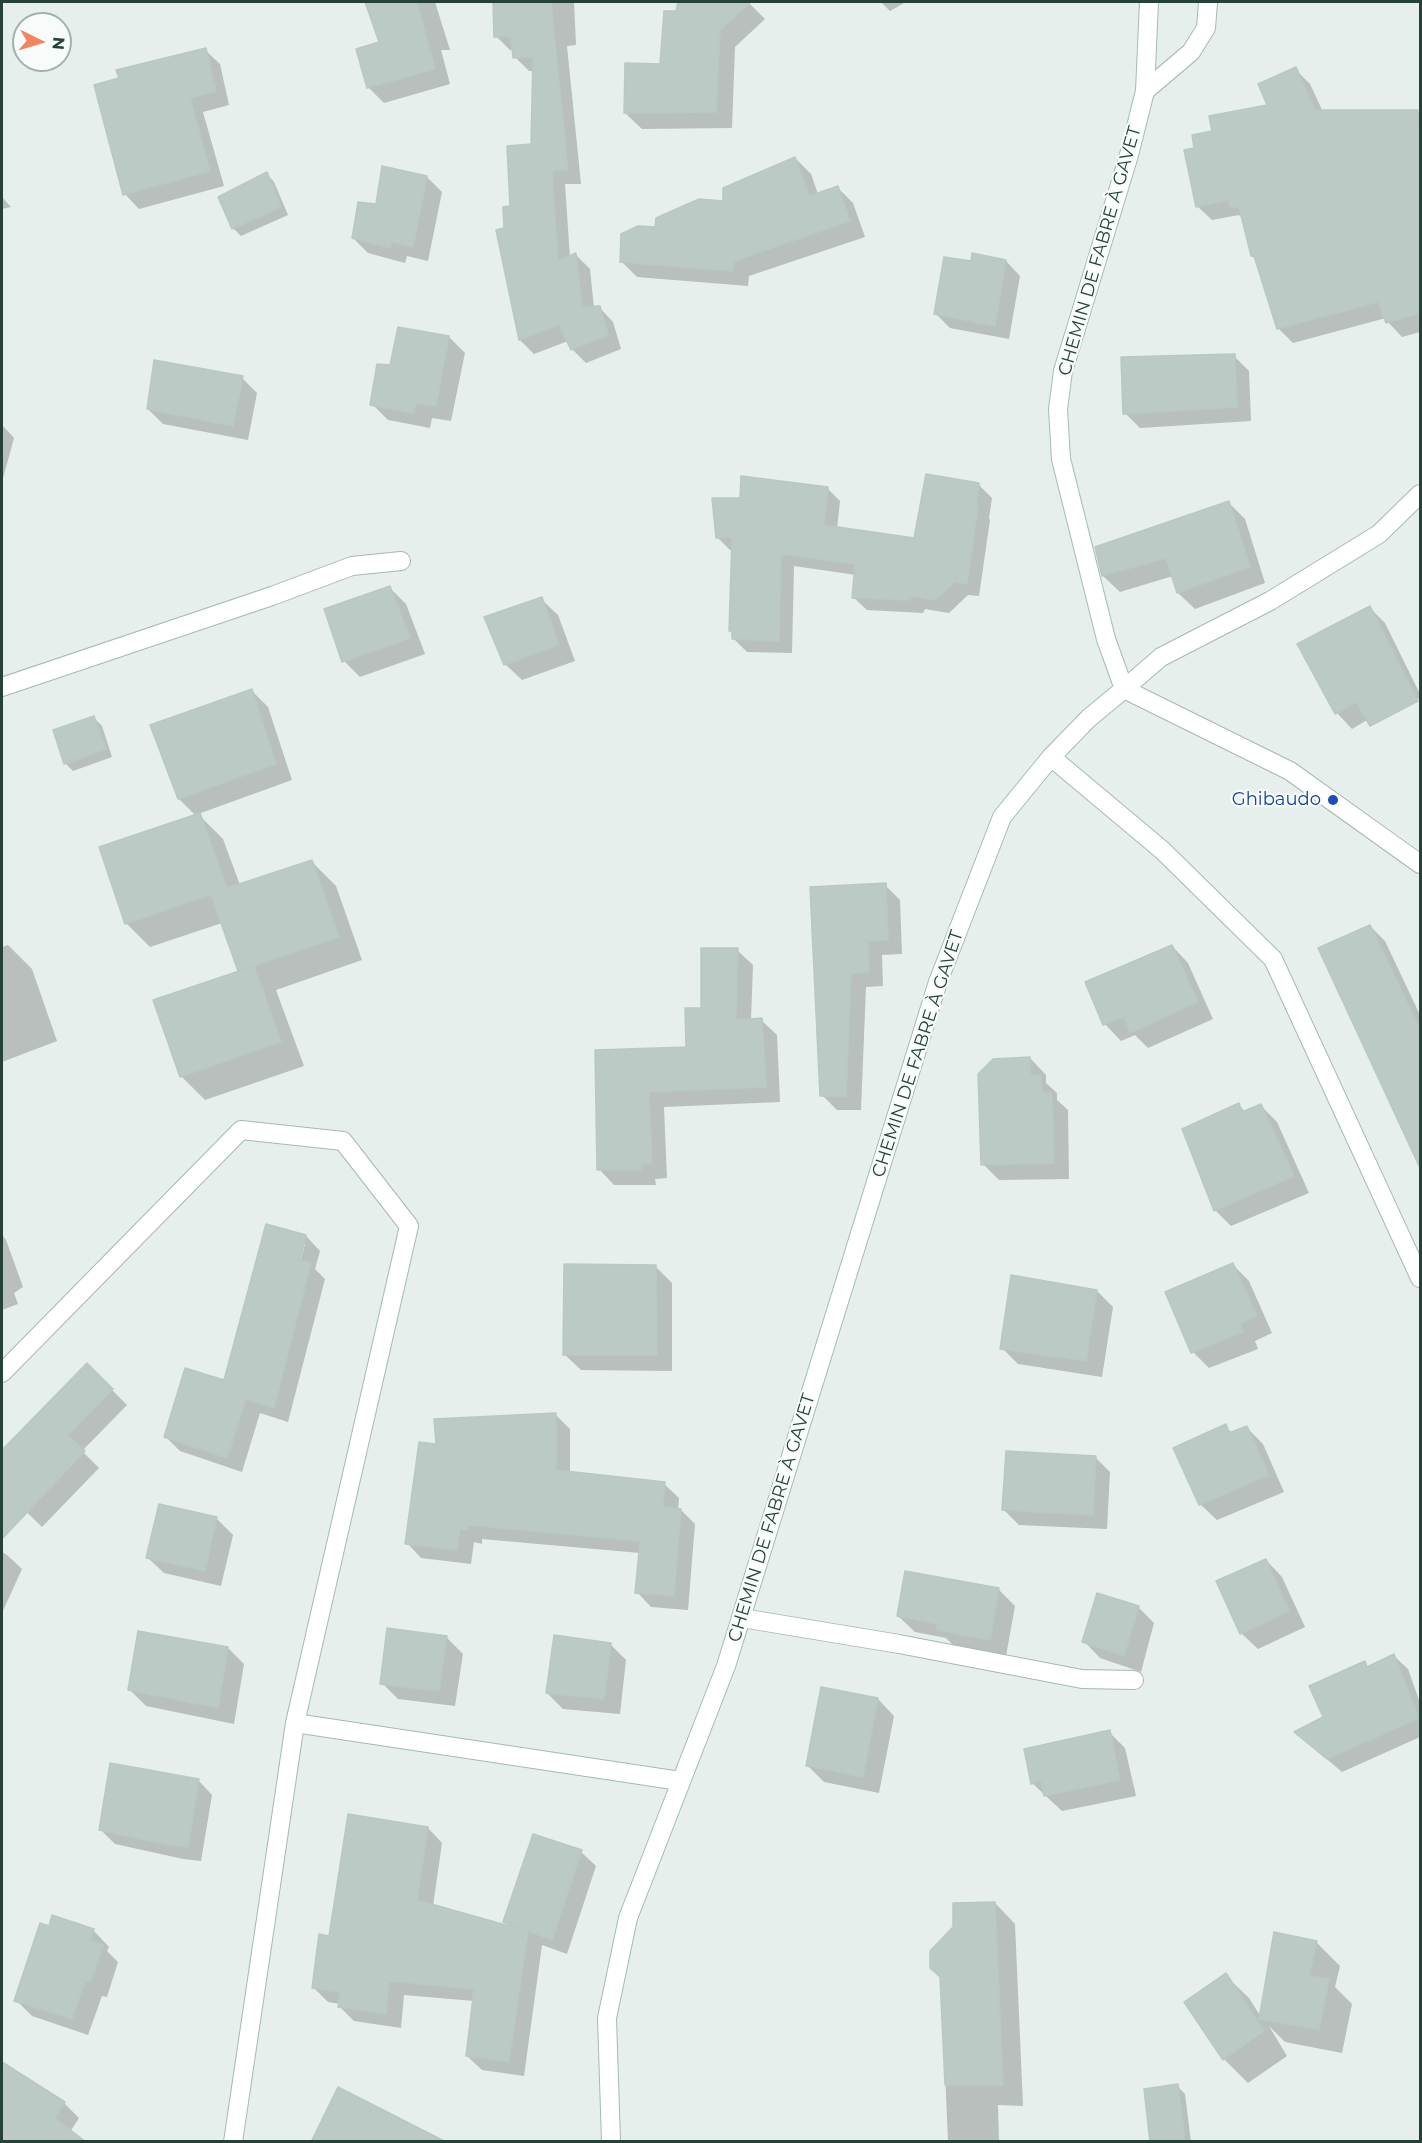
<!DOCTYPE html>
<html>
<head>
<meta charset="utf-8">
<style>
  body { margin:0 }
  #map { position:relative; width:1422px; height:2143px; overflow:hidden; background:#e6efeb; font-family:Montserrat,sans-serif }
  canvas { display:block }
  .frame { position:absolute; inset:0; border:3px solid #24423a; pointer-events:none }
  .north { position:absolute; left:12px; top:12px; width:60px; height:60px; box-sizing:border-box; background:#f7fbf9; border:2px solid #a3b1ad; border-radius:50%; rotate:95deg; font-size:16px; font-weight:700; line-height:24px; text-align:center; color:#24423a }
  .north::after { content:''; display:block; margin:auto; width:21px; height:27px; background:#f4845f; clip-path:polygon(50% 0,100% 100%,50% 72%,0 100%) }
</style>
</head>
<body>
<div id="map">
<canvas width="1422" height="2143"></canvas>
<div class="frame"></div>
<div class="north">N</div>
</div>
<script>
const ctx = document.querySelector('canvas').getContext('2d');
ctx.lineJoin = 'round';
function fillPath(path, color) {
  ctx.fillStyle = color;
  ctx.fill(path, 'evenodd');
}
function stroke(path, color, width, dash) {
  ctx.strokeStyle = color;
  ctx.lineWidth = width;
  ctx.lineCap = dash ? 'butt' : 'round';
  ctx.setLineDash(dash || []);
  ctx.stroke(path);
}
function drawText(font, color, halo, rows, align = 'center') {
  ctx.font = font + ' Montserrat,sans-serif';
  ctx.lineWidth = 4.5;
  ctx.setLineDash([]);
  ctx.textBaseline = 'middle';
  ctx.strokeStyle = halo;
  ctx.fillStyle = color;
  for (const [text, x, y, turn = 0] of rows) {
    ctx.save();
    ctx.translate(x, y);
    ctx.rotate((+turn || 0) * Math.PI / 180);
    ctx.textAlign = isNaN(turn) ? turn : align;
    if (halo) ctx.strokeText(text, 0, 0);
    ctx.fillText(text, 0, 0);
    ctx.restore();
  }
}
const shadow = new Path2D(`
  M 368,2 L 435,2 L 450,50 L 441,50 L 450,84 L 384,103 L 368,87 L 380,43 Z
  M 494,2 L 574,2 L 576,45 L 567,46 L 581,184 L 565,184 L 570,258 L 576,255 L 590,269 L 594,308 L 599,307 L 613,322 L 621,349 L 586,363 L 572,349 L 568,341 L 534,354 L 520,340 L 498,231 L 506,230 L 532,146 L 534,71 L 529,71 L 515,57 L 514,50 L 510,50 L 496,36 Z
  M 679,2 L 750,4 L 765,19 L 735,47 L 732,128 L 642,129 L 625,113 L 661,65 Z
  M 881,2 L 906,2 L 890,11 Z
  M 205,50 L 220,64 L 229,105 L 203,112 L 224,186 L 139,209 L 125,194 Z
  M 1295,69 L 1310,84 L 1323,112 L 1417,111 L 1420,115 L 1420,332 L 1402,337 L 1388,322 L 1386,318 L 1293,343 L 1278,328 L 1257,261 L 1252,256 L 1244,220 L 1239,215 L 1212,220 L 1197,206 L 1196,149 L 1214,132 L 1269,106 Z
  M 795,158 L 811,174 L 818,194 L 837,187 L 853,203 L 865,237 L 749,276 L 748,286 L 637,277 L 621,261 L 656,229 L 724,202 Z
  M 383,168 L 427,177 L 442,192 L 428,261 L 407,256 L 405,263 L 368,253 L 353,238 L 377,206 Z
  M 267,174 L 274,182 L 288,215 L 241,236 L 233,228 Z
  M 2,197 L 11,207 L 2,209 Z
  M 1006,261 L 1020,276 L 1009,339 L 950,328 L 936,314 L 972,263 Z
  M 449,337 L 465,353 L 451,421 L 432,418 L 430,428 L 388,420 L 372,404 L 391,367 Z
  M 1234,356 L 1249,371 L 1251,421 L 1140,428 L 1125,413 Z
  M 242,378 L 257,393 L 248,440 L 163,424 L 148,409 Z
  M 2,425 L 14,438 L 2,482 Z
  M 979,485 L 992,498 L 989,518 L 990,520 L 979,596 L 968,595 L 949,613 L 925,609 L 923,613 L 867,610 L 853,597 L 856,575 L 794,566 L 792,653 L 747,652 L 734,639 L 734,633 L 731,630 L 733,550 L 730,550 L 717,537 L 741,499 L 827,488 L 840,501 L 837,529 L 915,540 Z
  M 1229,503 L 1245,519 L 1265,583 L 1195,609 L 1178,593 L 1173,576 L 1120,592 L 1103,576 Z
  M 390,588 L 406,604 L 425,654 L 360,677 L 344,661 Z
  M 541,599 L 558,615 L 575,661 L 522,680 L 505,664 Z
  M 1370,608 L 1385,623 L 1420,694 L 1420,698 L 1375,720 L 1372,717 L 1352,729 L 1337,713 Z
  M 252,691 L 268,707 L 292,780 L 198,814 L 223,839 L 240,885 L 312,862 L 336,886 L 362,960 L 276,990 L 304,1066 L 205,1100 L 181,1076 L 155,1001 L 241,972 L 222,923 L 150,947 L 126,923 L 196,816 L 179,799 Z
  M 94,718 L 102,726 L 112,757 L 73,771 L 65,763 Z
  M 885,885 L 900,900 L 902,954 L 882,955 L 883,986 L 866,987 L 861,1110 L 837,1110 L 822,1095 L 812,889 Z
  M 1370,926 L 1385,941 L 1420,1015 L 1420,1164 Z
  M 8,945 L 32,969 L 57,1041 L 2,1062 L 2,947 Z
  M 1172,946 L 1188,963 L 1213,1019 L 1148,1048 L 1135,1035 L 1121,1041 L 1105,1024 L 1087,983 Z
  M 737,950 L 753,965 L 751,1020 L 761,1020 L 777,1035 L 780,1102 L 664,1107 L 667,1178 L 655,1179 L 656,1185 L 614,1185 L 599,1169 L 597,1051 L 688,1049 L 703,1009 Z
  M 1030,1058 L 1046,1075 L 1046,1083 L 1057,1093 L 1057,1100 L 1068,1110 L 1069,1179 L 999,1180 L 983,1164 Z
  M 1238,1105 L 1246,1112 L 1261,1106 L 1277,1122 L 1309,1193 L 1231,1226 L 1215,1210 Z
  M 2,1235 L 6,1240 L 23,1287 L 14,1293 L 18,1304 L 2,1310 Z
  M 306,1236 L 320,1251 L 315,1269 L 325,1279 L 288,1422 L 260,1413 L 242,1472 L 180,1451 L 165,1436 L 225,1382 ZM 302,1244 L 305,1244 L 299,1267 L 296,1266 Z
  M 1233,1265 L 1249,1281 L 1272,1333 L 1255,1341 L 1258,1349 L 1209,1368 L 1193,1352 Z
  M 656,1267 L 672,1283 L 672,1371 L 581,1370 L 564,1354 Z
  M 1097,1291 L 1113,1307 L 1102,1377 L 1018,1364 L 1002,1348 Z
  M 87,1365 L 127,1405 L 82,1451 L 99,1468 L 42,1527 L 2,1488 L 2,1453 Z
  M 555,1414 L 570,1429 L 570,1473 L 664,1484 L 679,1498 L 678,1510 L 681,1510 L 695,1524 L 688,1610 L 651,1607 L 637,1592 L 640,1553 L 482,1539 L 482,1544 L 474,1542 L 471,1564 L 421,1558 L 407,1543 L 437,1445 Z
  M 1225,1426 L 1232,1433 L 1247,1428 L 1263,1444 L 1284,1492 L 1217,1520 L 1200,1504 Z
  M 1095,1457 L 1110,1472 L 1107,1529 L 1019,1525 L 1004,1510 Z
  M 217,1519 L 233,1535 L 221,1586 L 164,1573 L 147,1557 Z
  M 2,1552 L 7,1555 L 22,1569 L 2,1613 Z
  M 1266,1560 L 1282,1577 L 1305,1627 L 1258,1649 L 1241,1633 Z
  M 999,1590 L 1015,1606 L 1006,1656 L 954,1646 L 946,1638 L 915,1632 L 898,1616 Z
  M 1138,1607 L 1154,1623 L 1141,1672 L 1100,1658 L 1084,1641 Z
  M 447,1638 L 463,1654 L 455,1706 L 398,1699 L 382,1683 Z
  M 610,1644 L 626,1660 L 620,1714 L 563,1709 L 547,1693 Z
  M 228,1648 L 244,1664 L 234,1724 L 146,1706 L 130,1690 Z
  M 1394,1656 L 1408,1669 L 1420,1703 L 1420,1737 L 1342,1772 L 1296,1733 L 1325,1718 L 1364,1663 L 1369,1668 Z
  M 878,1699 L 894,1716 L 879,1793 L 824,1782 L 807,1765 Z
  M 1109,1732 L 1125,1748 L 1136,1796 L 1062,1811 L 1032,1783 Z
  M 198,1780 L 212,1795 L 201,1861 L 183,1859 L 115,1844 L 101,1830 Z
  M 428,1828 L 442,1843 L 433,1906 L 511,1928 L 505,1922 L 581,1852 L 596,1866 L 567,1954 L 542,1945 L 524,2076 L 482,2070 L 467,2056 L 474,2001 L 404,1995 L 401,2028 L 354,2021 L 339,2006 L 340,2004 L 328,2002 L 313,1987 L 330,1937 Z
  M 995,1903 L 1015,1924 L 1023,2106 L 998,2105 L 999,2142 L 948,2142 L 941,1977 Z
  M 50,1928 L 93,1930 L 109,1947 L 107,1951 L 118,1962 L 107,1997 L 102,1996 L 88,2035 L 32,2016 L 16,2000 Z
  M 1316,1942 L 1340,1966 L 1335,1987 L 1352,2004 L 1342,2053 L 1285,2042 L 1269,2026 L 1287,2056 L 1248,2083 L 1224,2059 L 1225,1975 L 1249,1998 L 1261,2017 Z
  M 9,2068 L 64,2103 L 79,2118 L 70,2132 L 2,2141 L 2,2079 Z
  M 1177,2086 L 1185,2094 L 1191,2142 L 1151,2142 Z`);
const building = new Path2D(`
  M 365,2 L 417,2 L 435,69 L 367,88 L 356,49 L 379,42 Z
  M 493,2 L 551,2 L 568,170 L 552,171 L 558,261 L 576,253 L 582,307 L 600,306 L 608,335 L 571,350 L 559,325 L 519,340 L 496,230 L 504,228 L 503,207 L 510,206 L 507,146 L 531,144 L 533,57 L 513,58 L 511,37 L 494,37 Z
  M 678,2 L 751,2 L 720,30 L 716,112 L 624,113 L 625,63 L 660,64 L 664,11 L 676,11 Z
  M 206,48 L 216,91 L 190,98 L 210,171 L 123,195 L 94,85 L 119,78 L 116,70 Z
  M 1296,67 L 1315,110 L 1418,110 L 1420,148 L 1420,313 L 1386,323 L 1378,302 L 1277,329 L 1254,256 L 1251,256 L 1239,207 L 1230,208 L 1229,200 L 1196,207 L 1184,150 L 1194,148 L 1192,135 L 1212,131 L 1209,116 L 1267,105 L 1258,84 Z
  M 795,157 L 809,196 L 838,186 L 850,221 L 734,261 L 733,271 L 620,262 L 621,234 L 638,226 L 655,227 L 656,218 L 699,199 L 723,201 L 723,188 Z
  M 382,166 L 427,176 L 413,247 L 392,242 L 390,248 L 352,238 L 358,202 L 376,204 Z
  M 267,172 L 281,207 L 232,229 L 218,197 Z
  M 972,253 L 1006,260 L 995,326 L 934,314 L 944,257 L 971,261 Z
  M 398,327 L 449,336 L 436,406 L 416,403 L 414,413 L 370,405 L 377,364 L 390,365 Z
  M 1235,354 L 1237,407 L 1123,414 L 1121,357 Z
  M 154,360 L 243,376 L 233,426 L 147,409 Z
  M 926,474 L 979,483 L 977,503 L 978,506 L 967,584 L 955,582 L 935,600 L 912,596 L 910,600 L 852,598 L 855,564 L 781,554 L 779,641 L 732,639 L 732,631 L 729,631 L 732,537 L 716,538 L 712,498 L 740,498 L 741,476 L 828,487 L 824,525 L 914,538 Z
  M 1229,501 L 1250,567 L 1177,593 L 1166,558 L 1102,576 L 1095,547 Z
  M 390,586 L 410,638 L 342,662 L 324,609 Z
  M 542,597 L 559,645 L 504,665 L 484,617 Z
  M 1370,606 L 1418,701 L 1370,726 L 1356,702 L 1335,714 L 1297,644 Z
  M 252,689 L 276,764 L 178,799 L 150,725 Z
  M 94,716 L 106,749 L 64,764 L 53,730 Z
  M 200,813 L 227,888 L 312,860 L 339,937 L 238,971 L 211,895 L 125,924 L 99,847 Z
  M 886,883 L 888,940 L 868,941 L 869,972 L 851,973 L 846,1096 L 820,1096 L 810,887 Z
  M 1370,925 L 1420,1029 L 1420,1168 L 1318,948 Z
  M 1172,945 L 1198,1002 L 1130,1033 L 1124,1017 L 1103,1025 L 1085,982 Z
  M 701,948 L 738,948 L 736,1020 L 762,1018 L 766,1087 L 649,1092 L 652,1164 L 641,1164 L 641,1170 L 597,1170 L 595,1050 L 686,1047 L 685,1008 L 701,1008 Z
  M 254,966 L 281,1042 L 180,1077 L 153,1000 Z
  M 1030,1057 L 1031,1076 L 1041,1075 L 1042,1093 L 1052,1093 L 1054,1163 L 981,1165 L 978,1074 L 993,1059 Z
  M 1239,1103 L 1242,1112 L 1261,1104 L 1294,1176 L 1214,1211 L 1182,1129 Z
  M 266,1224 L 306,1235 L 300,1260 L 311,1263 L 274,1408 L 246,1399 L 227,1458 L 164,1437 L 185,1368 L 224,1380 Z
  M 1233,1263 L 1257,1316 L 1240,1324 L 1243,1332 L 1191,1353 L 1165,1292 Z
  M 564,1264 L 656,1265 L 657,1355 L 563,1355 Z
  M 1011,1275 L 1097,1290 L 1086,1361 L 1000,1349 Z
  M 87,1363 L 113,1389 L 68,1435 L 85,1451 L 2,1539 L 2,1450 Z
  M 556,1413 L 556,1470 L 665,1482 L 663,1507 L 681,1509 L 674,1596 L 635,1593 L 640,1541 L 468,1525 L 468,1530 L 460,1529 L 457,1550 L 405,1544 L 419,1442 L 436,1444 L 434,1419 Z
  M 1226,1424 L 1229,1433 L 1247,1426 L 1269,1475 L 1199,1505 L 1173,1448 Z
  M 1006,1451 L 1096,1456 L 1093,1515 L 1002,1510 Z
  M 159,1504 L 217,1517 L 205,1571 L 146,1558 Z
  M 1266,1559 L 1289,1611 L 1240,1634 L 1216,1581 Z
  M 905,1571 L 999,1588 L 990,1640 L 936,1630 L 937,1624 L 897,1616 Z
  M 1097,1593 L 1139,1606 L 1124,1656 L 1082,1642 Z
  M 387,1628 L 447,1636 L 439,1691 L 380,1684 Z
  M 138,1631 L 228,1647 L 218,1708 L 128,1690 Z
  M 554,1635 L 611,1643 L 604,1699 L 546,1693 Z
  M 1394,1654 L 1419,1718 L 1327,1759 L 1294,1732 L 1323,1717 L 1309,1686 L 1365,1661 L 1367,1667 Z
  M 821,1687 L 878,1698 L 863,1777 L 806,1766 Z
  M 1110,1730 L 1120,1780 L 1044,1796 L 1041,1781 L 1031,1784 L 1024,1749 Z
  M 110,1763 L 199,1779 L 188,1847 L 168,1845 L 99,1830 Z
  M 348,1814 L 428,1827 L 417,1900 L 527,1931 L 503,1922 L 533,1834 L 582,1850 L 552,1940 L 528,1931 L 509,2062 L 466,2056 L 474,1989 L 389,1981 L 386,2014 L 338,2007 L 340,1992 L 312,1988 L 319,1934 L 329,1936 Z
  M 995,1902 L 1003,2085 L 945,2085 L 940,1977 L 930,1968 L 930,1951 L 953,1927 L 953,1903 Z
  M 52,1915 L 94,1929 L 90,1940 L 103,1945 L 91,1981 L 85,1981 L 72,2019 L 14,2001 L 40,1923 L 49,1926 Z
  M 1274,1932 L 1317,1941 L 1309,1976 L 1329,1979 L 1319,2030 L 1259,2019 Z
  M 1226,1973 L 1264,2031 L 1223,2060 L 1184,2002 Z
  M 2,2062 L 65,2102 L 55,2118 L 86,2142 L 2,2142 Z
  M 1178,2084 L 1185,2142 L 1150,2142 L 1144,2089 Z
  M 338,2087 L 446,2142 L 311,2142 Z`);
const lane = new Path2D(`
  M 1145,91 L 1191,52 L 1206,28 L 1208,2
  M 1124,689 L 1161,657 L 1270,601 L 1379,534 L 1420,494
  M 2,1373 L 241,1130 L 343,1141 L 409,1226 L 295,1723
  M 742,1618 L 899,1644 L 1082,1679 L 1134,1680
  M 233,2142 L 295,1723 L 680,1781`);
const street = new Path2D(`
  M 2,687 L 272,596 L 352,566 L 401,561
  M 1124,689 L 1290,771 L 1420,864
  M 1051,757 L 1162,850 L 1273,959 L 1420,1278`);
const secondary = new Path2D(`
  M 611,2142 L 607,2018 L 628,1918 L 726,1666 L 938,982 L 1002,817 L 1051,757 L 1089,718 L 1124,689 L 1106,639 L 1061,459 L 1058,409 L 1063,371 L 1129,155 L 1145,91 L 1149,2`);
const markers = [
  [1333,800,6,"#1a4fb4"]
];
const streetNames = [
  ["CHEMIN DE FABRE À GAVET",1100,251,-74],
  ["CHEMIN DE FABRE À GAVET",918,1054,-72],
  ["CHEMIN DE FABRE À GAVET",772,1518,-73]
];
const transitNames = [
  ["Ghibaudo",1321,800]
];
fillPath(shadow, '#0003');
fillPath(building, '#bbcac4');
stroke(building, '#b8c9c2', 1.5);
stroke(lane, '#a8b8b2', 20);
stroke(street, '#a8b8b2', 20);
stroke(secondary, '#a4bbb3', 20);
stroke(lane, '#fff', 18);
stroke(street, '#fff', 18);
stroke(secondary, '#fff', 18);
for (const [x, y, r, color] of markers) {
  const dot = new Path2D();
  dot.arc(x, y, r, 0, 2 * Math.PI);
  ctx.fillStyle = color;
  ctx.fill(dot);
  stroke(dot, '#f7fbf9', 2);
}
drawText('18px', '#24423a', '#f7fbf9', streetNames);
drawText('18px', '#164399', '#f7fbf9', transitNames, 'right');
</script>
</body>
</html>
